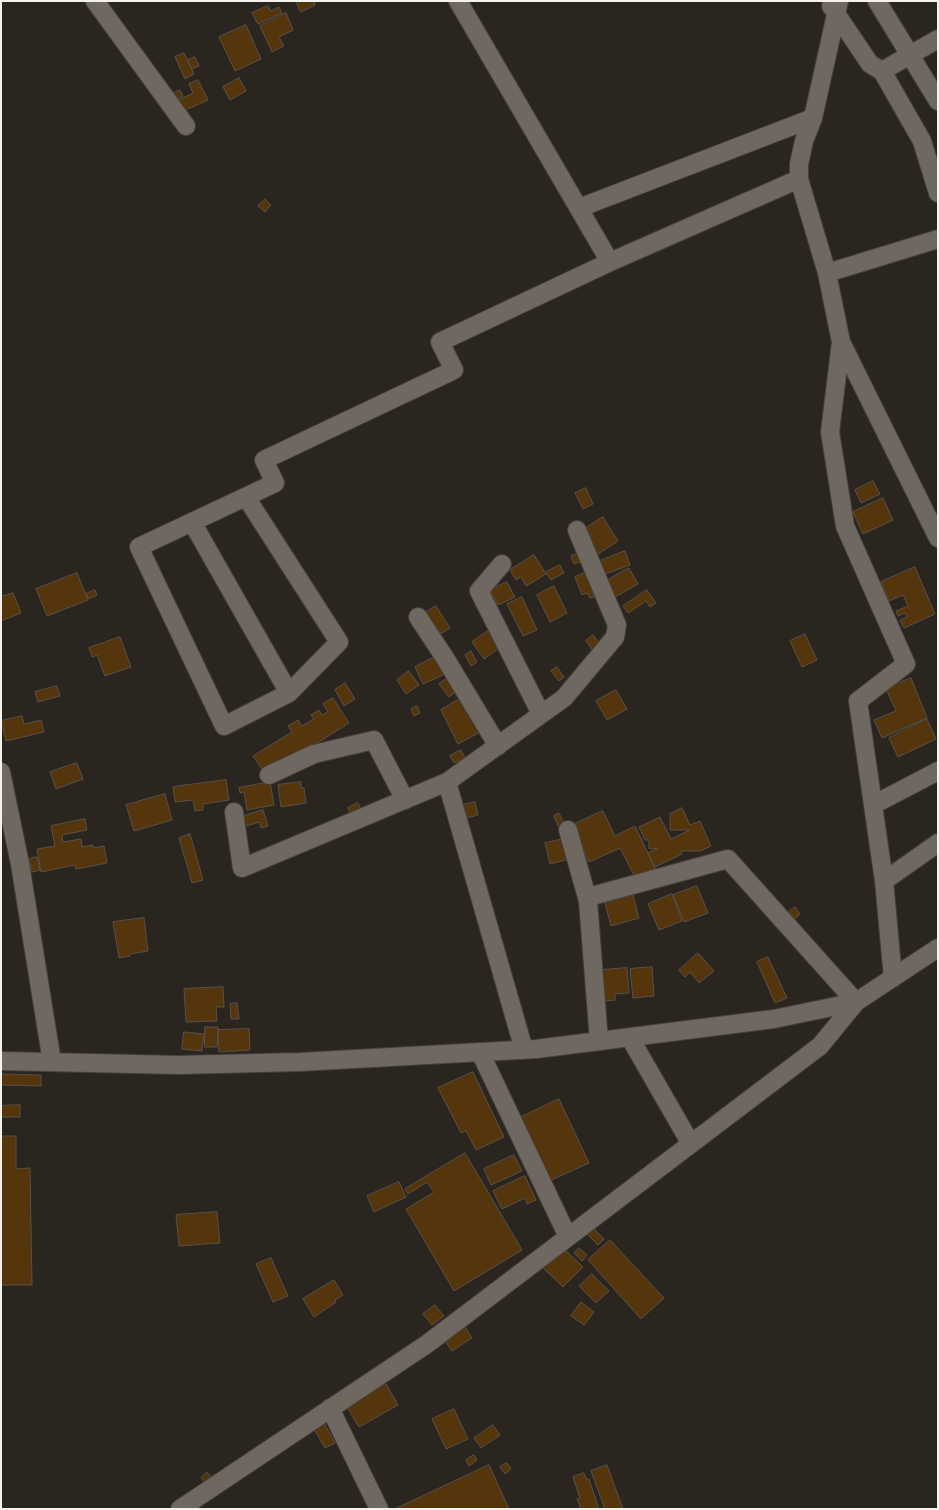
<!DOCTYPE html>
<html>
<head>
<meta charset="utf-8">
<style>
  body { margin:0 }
  #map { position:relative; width:939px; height:1510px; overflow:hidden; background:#2b251f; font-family:"Archivo Narrow",sans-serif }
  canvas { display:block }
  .frame { position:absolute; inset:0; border:2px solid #f5f1ed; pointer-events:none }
</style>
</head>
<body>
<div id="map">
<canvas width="939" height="1510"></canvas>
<div class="frame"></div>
</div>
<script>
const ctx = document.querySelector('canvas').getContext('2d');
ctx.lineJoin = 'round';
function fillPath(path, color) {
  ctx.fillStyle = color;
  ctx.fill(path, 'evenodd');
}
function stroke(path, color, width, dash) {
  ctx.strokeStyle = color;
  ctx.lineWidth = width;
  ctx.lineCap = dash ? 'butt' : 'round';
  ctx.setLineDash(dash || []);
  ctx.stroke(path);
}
const building = new Path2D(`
  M 296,1 L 314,1 L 315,5 L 301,12 Z
  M 268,6 L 271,11 L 279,7 L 282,13 L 258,24 L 252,13 Z
  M 286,13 L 293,30 L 279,37 L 284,46 L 272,52 L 260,26 Z
  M 246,25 L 261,59 L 235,71 L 219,37 Z
  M 184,53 L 194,74 L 185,79 L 175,57 Z
  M 195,57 L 199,66 L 192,69 L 188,60 Z
  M 239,78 L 246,91 L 230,100 L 223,87 Z
  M 198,80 L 208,100 L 181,112 L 176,101 L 193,93 L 189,84 Z
  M 180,90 L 183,96 L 175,100 L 172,94 Z
  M 265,199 L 271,205 L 265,212 L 258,206 Z
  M 873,481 L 880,494 L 861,503 L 855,490 Z
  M 586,488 L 593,504 L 583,509 L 575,493 Z
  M 883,498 L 893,520 L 863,534 L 853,512 Z
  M 603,517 L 618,541 L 595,556 L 585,540 L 591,536 L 586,528 Z
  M 625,551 L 630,565 L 600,576 L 595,563 Z
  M 580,553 L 583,561 L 574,564 L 571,556 Z
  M 534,555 L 546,574 L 526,586 L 521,577 L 516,580 L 510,570 Z
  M 560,565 L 564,573 L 551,580 L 546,572 Z
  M 915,567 L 935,614 L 904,628 L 900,620 L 907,617 L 905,613 L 898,616 L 896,611 L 908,606 L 903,595 L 889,601 L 881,582 Z
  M 629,568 L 638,584 L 615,597 L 606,581 Z
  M 77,573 L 88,600 L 47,616 L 36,589 Z
  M 585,573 L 595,597 L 590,598 L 587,593 L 582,595 L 575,577 Z
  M 507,582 L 515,597 L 498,605 L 490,590 Z
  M 554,586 L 567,613 L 550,622 L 537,595 Z
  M 95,590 L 97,595 L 89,599 L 86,594 Z
  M 647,590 L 656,603 L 650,607 L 646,601 L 628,613 L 623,606 Z
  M 13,593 L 21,613 L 1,621 L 1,597 Z
  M 522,597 L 537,630 L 523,636 L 507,604 Z
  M 436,606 L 450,628 L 439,635 L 426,612 Z
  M 491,629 L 502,646 L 484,659 L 472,642 Z
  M 805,634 L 817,660 L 802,667 L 790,641 Z
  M 593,635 L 601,646 L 594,652 L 586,641 Z
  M 120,637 L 131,667 L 105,676 L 97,655 L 92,657 L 89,648 Z
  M 471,651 L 477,662 L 471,666 L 465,655 Z
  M 435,657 L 443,675 L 423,684 L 415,667 Z
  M 557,667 L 564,677 L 559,681 L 551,671 Z
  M 409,671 L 419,685 L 406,694 L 397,680 Z
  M 448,678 L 458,690 L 449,697 L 439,684 Z
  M 911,678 L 927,718 L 882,738 L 874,720 L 896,711 L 886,689 Z
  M 345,683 L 355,699 L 344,706 L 335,690 Z
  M 57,686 L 60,696 L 38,702 L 35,692 Z
  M 616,690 L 627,709 L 607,720 L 596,701 Z
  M 463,697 L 482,731 L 458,744 L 441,710 Z
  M 333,698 L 349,723 L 279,767 L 263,771 L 253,756 L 292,732 L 288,726 L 298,720 L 302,726 L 314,719 L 311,715 L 319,710 L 322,715 L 328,712 L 323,704 Z
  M 417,706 L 420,713 L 414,716 L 411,709 Z
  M 22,716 L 24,724 L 41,720 L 44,732 L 6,741 L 1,721 Z
  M 927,719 L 936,739 L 898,757 L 889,738 Z
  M 461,750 L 465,758 L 454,763 L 450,756 Z
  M 77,763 L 83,779 L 56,789 L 50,772 Z
  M 226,780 L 229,800 L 203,804 L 203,810 L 195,811 L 193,800 L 175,802 L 173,787 Z
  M 270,782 L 274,805 L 247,810 L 244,792 L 240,793 L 239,788 Z
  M 301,782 L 301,788 L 304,788 L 306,803 L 281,807 L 278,785 Z
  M 165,794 L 172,820 L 134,831 L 126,805 Z
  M 475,802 L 478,815 L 467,818 L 463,805 Z
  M 358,803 L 362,812 L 352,816 L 348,808 Z
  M 682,808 L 690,825 L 700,821 L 711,846 L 700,851 L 681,851 L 682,854 L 655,867 L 648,853 L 658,848 L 649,849 L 649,840 L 645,840 L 639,827 L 660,817 L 671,839 L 690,830 L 670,830 L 670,814 Z
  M 263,810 L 268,826 L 261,828 L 259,822 L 244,827 L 241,817 Z
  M 603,811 L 615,836 L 635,826 L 655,868 L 635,877 L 620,848 L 589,862 L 572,825 Z
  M 559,813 L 564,823 L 558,826 L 554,816 Z
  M 85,819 L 87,830 L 62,835 L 63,842 L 81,839 L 82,847 L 93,845 L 93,848 L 104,846 L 107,863 L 76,869 L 75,865 L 41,872 L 37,849 L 55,846 L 51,826 Z
  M 190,834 L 203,880 L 192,883 L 179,838 Z
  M 564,839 L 569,859 L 550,864 L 545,843 Z
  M 37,857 L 40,870 L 32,872 L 29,859 Z
  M 697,886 L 708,913 L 684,922 L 673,895 Z
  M 672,894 L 682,921 L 659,930 L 648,904 Z
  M 633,895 L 639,918 L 611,926 L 605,903 Z
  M 795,907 L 800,914 L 795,919 L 789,912 Z
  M 144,918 L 148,951 L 130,954 L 130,956 L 119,958 L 113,922 Z
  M 698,953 L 714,971 L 699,983 L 690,972 L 685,977 L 679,970 Z
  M 768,957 L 787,998 L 775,1003 L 757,962 Z
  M 652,967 L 654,996 L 633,998 L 630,969 Z
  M 627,968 L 629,993 L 615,994 L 615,1000 L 605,1001 L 602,970 Z
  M 223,987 L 224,1007 L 216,1007 L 217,1021 L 186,1022 L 184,989 Z
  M 237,1003 L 239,1019 L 231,1019 L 230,1004 Z
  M 205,1027 L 218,1027 L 217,1047 L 205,1047 Z
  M 249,1029 L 250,1050 L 219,1052 L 218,1030 Z
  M 184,1032 L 204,1034 L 202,1051 L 182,1049 Z
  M 473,1072 L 504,1137 L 476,1150 L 466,1131 L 461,1133 L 438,1088 Z
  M 1,1074 L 41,1075 L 41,1086 L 1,1085 Z
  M 559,1099 L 589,1163 L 549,1181 L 519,1118 Z
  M 20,1105 L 20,1117 L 1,1117 L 1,1106 Z
  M 1,1136 L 16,1136 L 16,1169 L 30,1168 L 32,1285 L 1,1285 Z
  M 465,1153 L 522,1250 L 454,1291 L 406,1209 L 434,1192 L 427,1182 L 408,1194 L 405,1189 Z
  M 514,1155 L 522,1171 L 491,1185 L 484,1169 Z
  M 525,1176 L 536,1200 L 527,1204 L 525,1198 L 502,1209 L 493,1191 Z
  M 399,1182 L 406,1197 L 374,1212 L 367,1196 Z
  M 217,1212 L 220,1243 L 179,1246 L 176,1215 Z
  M 589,1224 L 604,1239 L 598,1245 L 583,1230 Z
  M 610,1240 L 664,1298 L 641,1319 L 588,1260 Z
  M 560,1245 L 583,1267 L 563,1287 L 540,1265 Z
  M 579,1248 L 587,1255 L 582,1261 L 574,1253 Z
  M 271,1258 L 288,1296 L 273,1302 L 256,1264 Z
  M 592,1274 L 609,1291 L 596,1303 L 579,1286 Z
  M 334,1280 L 343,1295 L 335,1300 L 336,1302 L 314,1317 L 303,1299 Z
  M 581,1302 L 594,1312 L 584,1325 L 571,1316 Z
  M 435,1305 L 444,1316 L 432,1325 L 423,1314 Z
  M 465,1327 L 472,1338 L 452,1351 L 445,1341 Z
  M 386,1384 L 398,1405 L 359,1427 L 347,1407 Z
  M 454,1409 L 468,1439 L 446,1449 L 432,1419 Z
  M 324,1423 L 335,1443 L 325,1448 L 314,1429 Z
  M 493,1425 L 500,1435 L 481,1448 L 474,1438 Z
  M 474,1455 L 477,1460 L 469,1466 L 466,1460 Z
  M 507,1463 L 511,1469 L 505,1474 L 500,1467 Z
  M 489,1465 L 509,1509 L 395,1509 Z
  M 607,1465 L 623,1509 L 605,1509 L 591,1471 Z
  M 207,1472 L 212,1478 L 206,1484 L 201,1478 Z
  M 584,1473 L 587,1480 L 589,1479 L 599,1509 L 581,1509 L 577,1499 L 580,1498 L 573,1477 Z`);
const minor = new Path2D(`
  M 95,1 L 186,126
  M 458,1 L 610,262
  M 839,1 L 813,118 L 804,141 L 799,164 L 799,179 L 827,273 L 841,342 L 938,538
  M 877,1 L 938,101
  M 831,6 L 870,64 L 882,71 L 938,39
  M 882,71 L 922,141 L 938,193
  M 579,208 L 813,118
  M 827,273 L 938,239
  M 841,342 L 830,432 L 845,526 L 906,664 L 858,701 L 884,881 L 893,978
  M 246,497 L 339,642 L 289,693 L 224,726 L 139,547 C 184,526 230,504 275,483 L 264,460 L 454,370 L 440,342 L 610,262 L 799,179
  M 192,522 L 289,693
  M 502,564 L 479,591 L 541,714
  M 418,617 L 445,658 L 498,746
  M 1,772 L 20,864 L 52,1062
  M 269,775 L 314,754 L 374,740 L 405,800
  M 447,782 L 524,1050
  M 873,805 L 938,771
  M 234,812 L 242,868 L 447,782 L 564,698 L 615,637 L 617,625 L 577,530
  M 568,830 L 588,901 L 599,1041
  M 884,881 L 938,843
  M 630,1038 L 691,1144
  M 480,1052 L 568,1237
  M 1,1061 L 178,1065 L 300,1062 L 536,1049 L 774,1019 L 856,1002 L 938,948
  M 330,1408 L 379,1509
  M 180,1509 L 427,1344 L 820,1046 L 856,1002 L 728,859 L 592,896`);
fillPath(building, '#55350c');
stroke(building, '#58514b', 1);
stroke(minor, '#45403b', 20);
stroke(minor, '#6e6861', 18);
</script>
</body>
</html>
